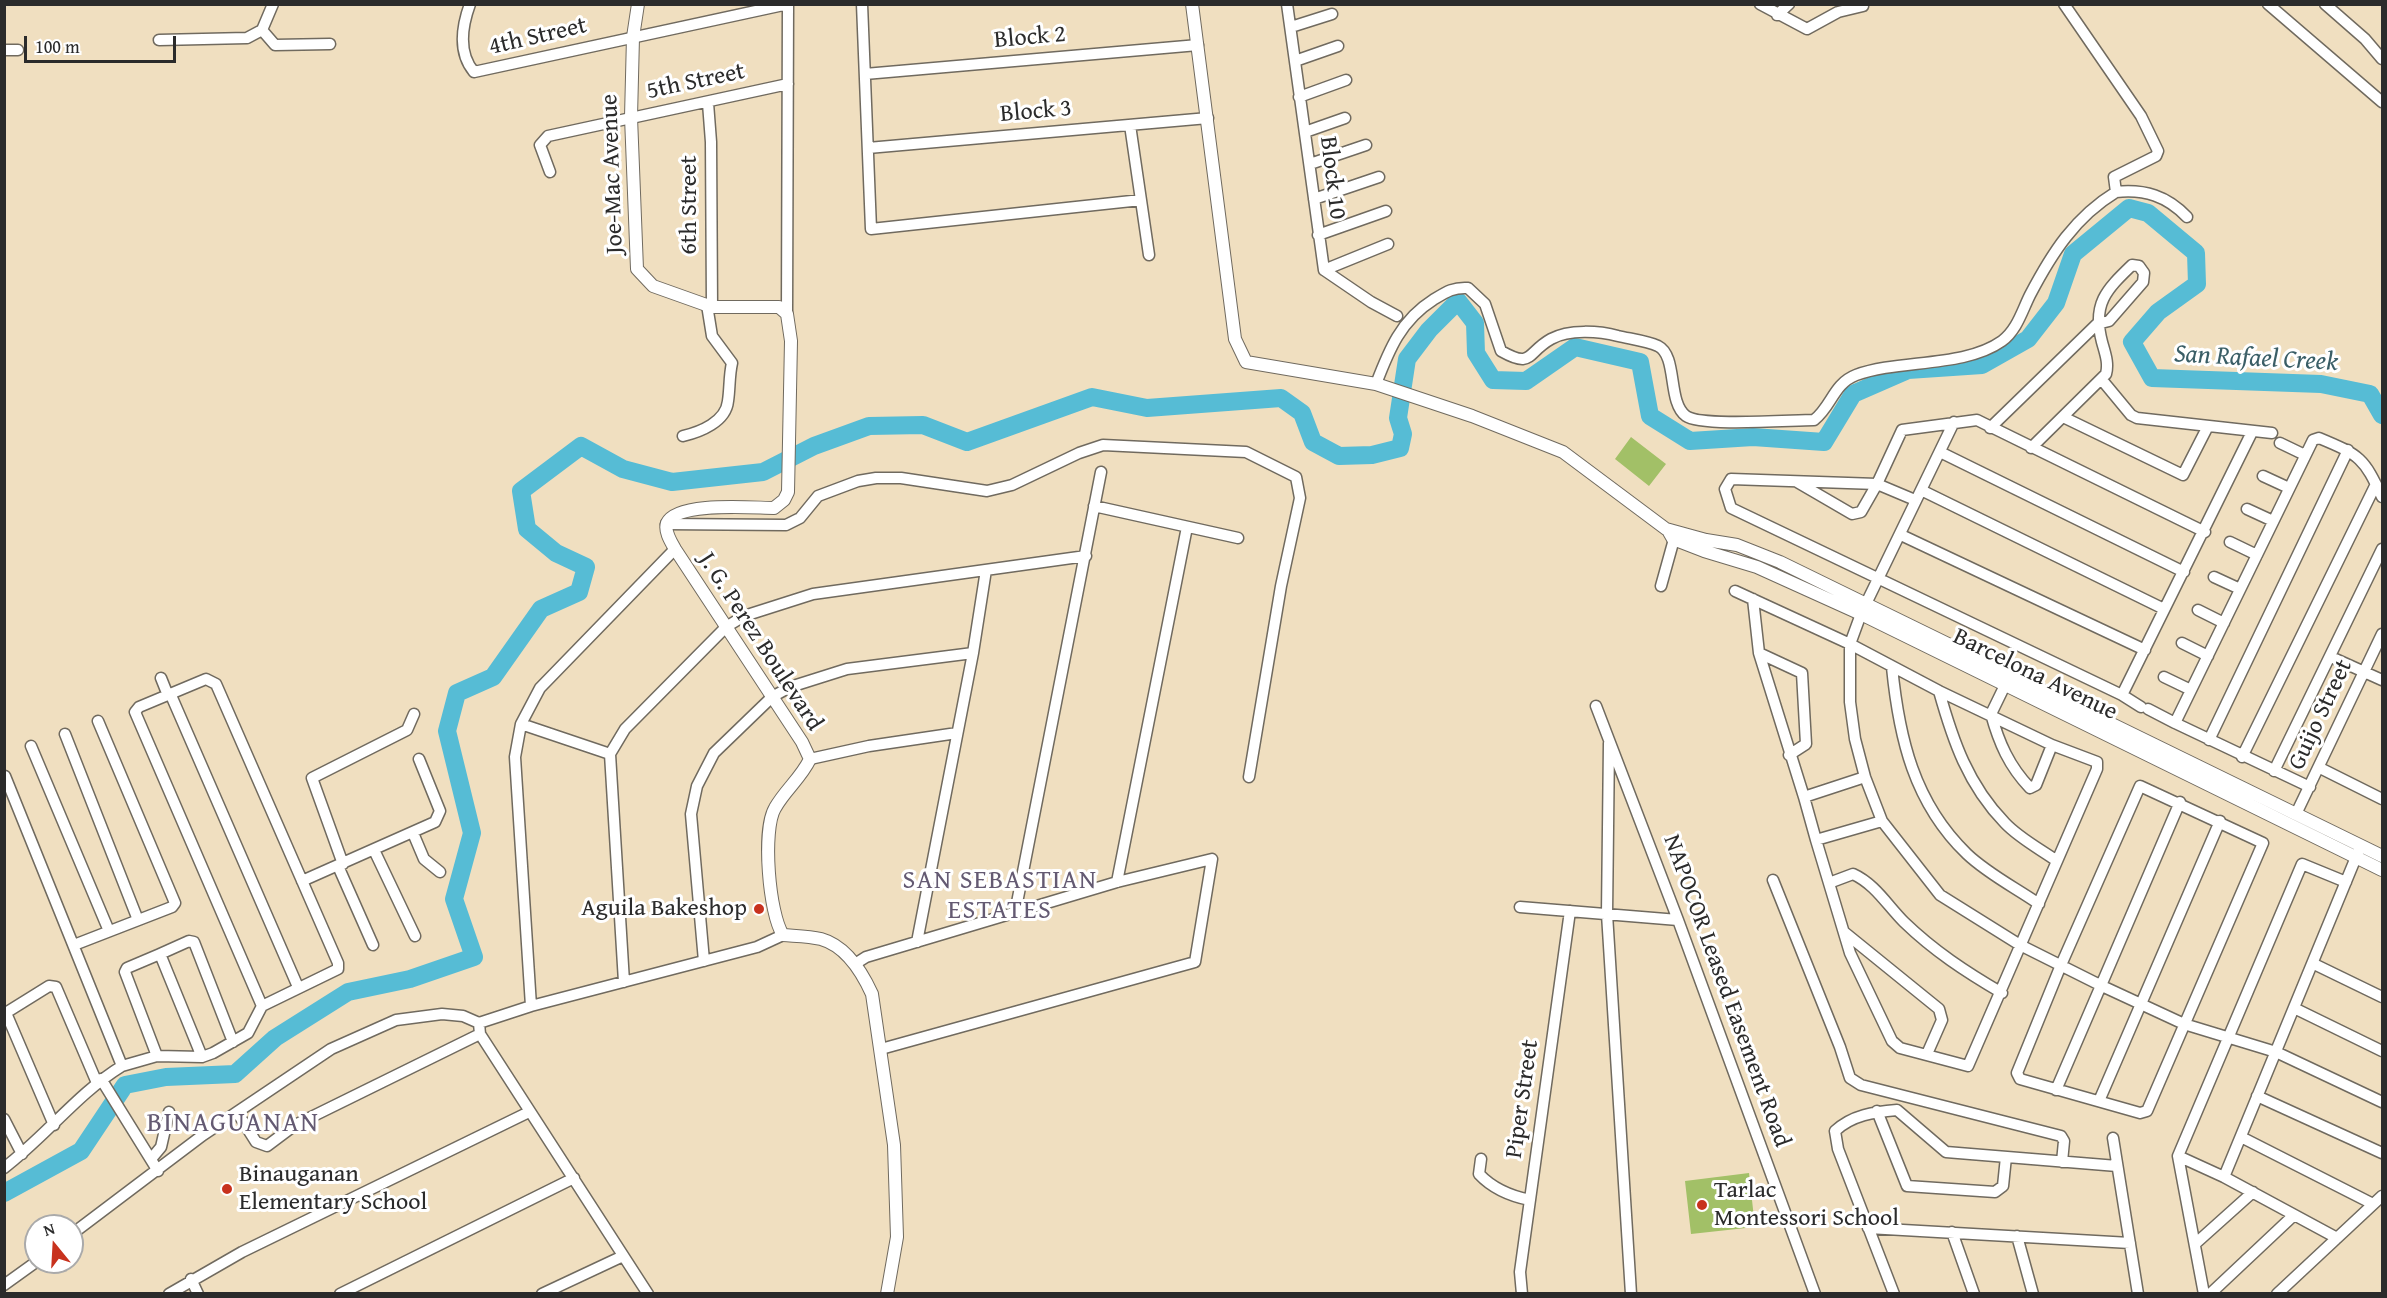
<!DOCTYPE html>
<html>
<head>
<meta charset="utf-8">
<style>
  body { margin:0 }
  #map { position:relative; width:2387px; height:1298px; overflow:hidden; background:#f0dfc0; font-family:"Gentium Book Plus",serif }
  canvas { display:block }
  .frame { position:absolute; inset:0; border:6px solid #2b2b2b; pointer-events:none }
  .north { position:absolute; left:24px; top:1214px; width:60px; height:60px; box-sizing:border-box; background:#fff; border:2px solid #aaa; border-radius:50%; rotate:342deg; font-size:16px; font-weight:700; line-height:24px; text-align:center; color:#2b2b2b }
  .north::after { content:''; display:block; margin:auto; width:21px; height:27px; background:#c8321e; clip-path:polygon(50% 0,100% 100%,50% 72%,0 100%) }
  .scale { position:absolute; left:24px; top:36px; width:152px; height:27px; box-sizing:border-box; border:3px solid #2b2b2b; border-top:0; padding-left:8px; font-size:18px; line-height:21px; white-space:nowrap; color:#2b2b2b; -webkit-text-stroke:4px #fff; paint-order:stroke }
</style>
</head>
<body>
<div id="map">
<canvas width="2387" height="1298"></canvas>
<div class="frame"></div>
<div class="north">N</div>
<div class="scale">100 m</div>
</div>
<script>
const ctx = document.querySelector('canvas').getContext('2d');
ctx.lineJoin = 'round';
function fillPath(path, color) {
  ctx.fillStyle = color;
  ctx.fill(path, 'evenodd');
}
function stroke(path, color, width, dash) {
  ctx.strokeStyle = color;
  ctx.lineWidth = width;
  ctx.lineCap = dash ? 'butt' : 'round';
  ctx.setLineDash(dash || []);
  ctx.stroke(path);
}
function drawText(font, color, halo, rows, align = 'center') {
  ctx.font = font + ' "Gentium Book Plus",serif';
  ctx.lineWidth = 6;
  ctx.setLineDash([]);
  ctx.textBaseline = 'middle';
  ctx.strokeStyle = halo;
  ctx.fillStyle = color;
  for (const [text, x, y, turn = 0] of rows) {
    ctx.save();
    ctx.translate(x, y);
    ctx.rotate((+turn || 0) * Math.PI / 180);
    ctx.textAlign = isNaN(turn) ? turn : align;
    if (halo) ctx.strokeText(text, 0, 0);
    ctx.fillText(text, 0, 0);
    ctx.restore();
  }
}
const green = new Path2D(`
  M 1631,437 L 1666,464 L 1649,486 L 1615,459 Z
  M 1749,1173 L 1755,1227 L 1691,1234 L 1685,1181 Z`);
const river = new Path2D(`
  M 4,1193 L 81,1151 L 125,1085 L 166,1077 L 235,1074 L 275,1038 L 348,992 L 410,979 L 474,957 L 454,899 L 472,833 L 447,731 L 457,693 L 493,677 L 541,609 L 579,592 L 586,567 L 556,553 L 527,529 L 521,491 L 581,446 L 623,469 L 672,482 L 763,472 L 814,446 L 869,426 L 923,425 L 967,442 L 1092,397 L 1147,408 L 1281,398 L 1302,413 L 1313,442 L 1339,456 L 1372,455 L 1400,448 L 1403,434 L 1398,418 L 1407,359 L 1429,330 L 1458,301 L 1475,323 L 1476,353 L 1493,380 L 1526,381 L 1575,347 L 1640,362 L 1650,416 L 1690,441 L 1753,437 L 1824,442 L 1853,394 L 1908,370 L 1982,365 L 2028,339 L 2056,303 L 2073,254 L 2129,208 L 2148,213 L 2196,253 L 2197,284 L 2158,312 L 2132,342 L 2152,378 L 2321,384 L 2370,394 L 2382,415`);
const minor = new Path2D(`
  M 470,4 C 462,26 458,53 474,72 L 788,4 L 787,314
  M 862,4 L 871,229 L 1141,200
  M 1287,4 L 1324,270 L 1371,302 L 1397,316
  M 1760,4 L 1807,29 L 1838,12 L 1863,6
  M 2268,4 L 2382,102
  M 2325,4 L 2365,39 L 2382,59
  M 1777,15 L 1789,4
  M 1291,27 L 1332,14
  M 262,30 L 275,45 L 330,44
  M 159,40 L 247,38 L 262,30 L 273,4
  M 4,50 L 18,50
  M 1295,61 L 1338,46
  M 865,74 L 1198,45
  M 1299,97 L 1346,80
  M 708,103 L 711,142 L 712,307
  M 1130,125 L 1149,255
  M 1305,132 L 1345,118
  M 868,148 L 1208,118
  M 1310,164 L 1366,145
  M 550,172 L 540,145 L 548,136 L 788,84
  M 2116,192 C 2145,189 2167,196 2187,217
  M 1314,199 L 1379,177
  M 1318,235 L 1386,211
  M 1324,270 L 1388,244
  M 2102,380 L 2131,415 L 2137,418 L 2272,433
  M 1376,384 C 1389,350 1401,320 1433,300 C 1446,292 1453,287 1468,288 L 1485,304 L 1501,351 C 1533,369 1526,353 1551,339 C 1569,329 1599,331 1618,336 C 1631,339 1647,341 1658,346 C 1678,356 1667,402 1686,416 C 1701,427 1791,420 1814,420 C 1832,406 1833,384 1856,375 C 1899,359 1964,368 2002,341 C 2017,330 2022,311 2030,295 C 2052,253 2075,217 2116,192 L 2114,177 L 2156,156 L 2158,151 L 2141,116 L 2064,4
  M 2063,417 L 2183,475 L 2207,428
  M 1954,422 L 1861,614 L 1850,644 L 1850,702 L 1855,739 L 1865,777 L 1882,821 L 1940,895 L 2020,945 L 2102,986 L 2184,1024 L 2276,1052 L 2382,1102
  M 1990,428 L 2097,324 L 2109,321 L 2143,282 L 2144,273 L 2139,266 L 2132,265 C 2106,290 2092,304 2102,342 C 2105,353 2109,363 2106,374 L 2031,448
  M 683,436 C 700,432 726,422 728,401 C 730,388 729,376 732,363 L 712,336 L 707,305
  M 2280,443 L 2305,455
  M 1940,452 L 2184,572
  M 2263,476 L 2289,488
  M 1797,482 L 1852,514 L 1861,512 L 1877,484 L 1915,500
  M 1921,490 L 2164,609
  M 1094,506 L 1238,538
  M 2247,509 L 2273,521
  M 666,524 L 786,525 L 800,518 L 818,496 L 858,481 L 876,478 L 901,478 L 987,491 L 1012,485 L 1079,453 L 1103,445 L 1246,452 L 1296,477 L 1300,498 L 1281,586 L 1249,777
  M 1901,535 L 2145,650
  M 2230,542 L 2257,555
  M 2214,577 L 2240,589
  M 1661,586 L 1676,532
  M 1735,591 L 1850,644 L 1939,691 L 2052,745 L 2097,762 L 2097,769 L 1968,1066 L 1900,1048 L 1892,1041 L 1850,953 L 1816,840 L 1882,821
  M 1753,599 L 1759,653 L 1804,797 L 1865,777
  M 2198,610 L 2224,623
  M 2182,643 L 2208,656
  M 1759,653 L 1802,673 L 1806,744 L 1789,755
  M 2331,657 L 2382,680
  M 1892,667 C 1899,738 1914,803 1967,854 C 1988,874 2016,888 2039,904
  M 2164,677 L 2191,690
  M 161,678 L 167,693 L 170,693 L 298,987
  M 206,679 L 216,684 L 338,963 L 338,969 L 262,1006 L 135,712 L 139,707 Z
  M 2008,679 L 1991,714 C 1999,743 2009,766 2030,788 L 2036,785 L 2052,745
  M 1939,691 C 1953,741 1968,785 2005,823 C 2019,838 2040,849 2057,861
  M 2122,695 L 2252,432
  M 1596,706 L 1678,920 L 1815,1294
  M 2141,707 L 2122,695 L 1731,508 L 1725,489 L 1731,479 L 1877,484 L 1902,430 L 1977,420 L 2205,532
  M 2148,709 L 2175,723
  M 521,724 L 610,754
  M 65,734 L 138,920
  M 2209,740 L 2348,450
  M 1609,743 L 1607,914 L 1631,1294
  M 31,746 L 109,931
  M 2242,757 L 2376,484
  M 810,759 L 869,746 L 957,733
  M 2320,768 L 2382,799
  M 2274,771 L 2382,549
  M 2140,786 L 2263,843 L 2147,1111 L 2140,1113 L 2020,1079 L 2017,1073 L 2061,965 Z
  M 2310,787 L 2175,723 L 2313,440 L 2319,438 C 2360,455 2364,458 2382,497
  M 1804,797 L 1816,840
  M 2296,814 L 2382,634
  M 413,833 L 424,859 L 440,872
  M 374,850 L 415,936
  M 343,864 L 312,778 L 407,730 L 414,714
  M 338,866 L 373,945
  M 1773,880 L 1840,1047 L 1850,1078 L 1861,1085 L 2061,1136 L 2064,1141 L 2062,1162
  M 302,881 L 435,822 L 440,811 L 419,759
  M 1117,882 L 1187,527
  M 1829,883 L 1853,874 C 1875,884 1887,905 1904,922 C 1934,951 1966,972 2002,993
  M 1520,907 L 1678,920
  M 1015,913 L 1101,472
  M 1844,932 L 1939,1009 L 1942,1020 L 1927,1054
  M 917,942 L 973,653 L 986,570
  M 74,945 L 172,907 L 175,903 L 98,721
  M 160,954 L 189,941 L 194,942 L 233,1042
  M 704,961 L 691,814 L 697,786 L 714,753 L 772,697 L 790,687 L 847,669 L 973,653
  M 855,964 L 866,957 L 1117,882 L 1212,859 L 1195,962 L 881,1049
  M 2314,964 L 2382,997
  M 624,982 L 610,754 L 625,729 L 726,627 L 744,616 L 813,594 L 1086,556
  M 531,1006 L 515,757 L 521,724 L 540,688 L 675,549
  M 2294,1008 L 2382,1051
  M 6,1013 L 54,1125
  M 4,1014 L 49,986 L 56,987 L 97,1083
  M 479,1023 L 480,1034 L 648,1294
  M 479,1023 L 531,1006 L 757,947 L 783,935
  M 157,1056 L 125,972 L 127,968 L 160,954 L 202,1057
  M 122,1066 L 157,1056 L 202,1057 L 213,1053 L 248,1033 L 262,1006
  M 101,1079 L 158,1171
  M 2056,1090 L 2180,802
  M 2257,1096 L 2382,1153
  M 2099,1101 L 2220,821
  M 1877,1111 L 1907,1186 L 1995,1192 L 2003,1186 L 2006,1157
  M 237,1112 L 256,1142 L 267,1146 L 295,1125 L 480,1034
  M 4,1119 L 22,1154
  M 2241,1137 L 2373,1204
  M 2113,1138 L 2138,1294
  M 2178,1156 L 2224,1177 L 2337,1238
  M 151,1159 L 161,1147 L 169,1112
  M 1481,1159 L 1479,1174 C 1493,1189 1510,1196 1530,1200
  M 4,1168 C 46,1136 78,1093 122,1066 L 5,776
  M 2224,1177 L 2359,850
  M 1868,1228 L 2130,1243
  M 1952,1232 L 1974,1294
  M 72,1234 L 203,1135 L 331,1049 L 396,1020 L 442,1014 L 463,1016 L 479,1023
  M 2017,1236 L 2033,1294
  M 2195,1244 L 2253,1192
  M 191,1279 L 198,1294
  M 4,1285 L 36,1262
  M 169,1294 L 242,1252 L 529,1112
  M 340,1294 L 574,1178
  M 542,1294 L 623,1256
  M 1522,1294 L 1520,1272 L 1570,911
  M 1894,1294 L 1838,1149 L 1835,1131 C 1852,1115 1874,1112 1897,1110 L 1946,1152 L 2117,1166
  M 2204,1294 L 2178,1156 L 2302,864 L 2346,882
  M 2210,1294 L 2294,1215
  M 2277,1294 L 2382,1196`);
const tertiary = new Path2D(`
  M 638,4 L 633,37 L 631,117 L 637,269 L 653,286 L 712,307 L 779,307 L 787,314 L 791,341 L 788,492 L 784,500 L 774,508 C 753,508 677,501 667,523 C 664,531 671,542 675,549 L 802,742 L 810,759 C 801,778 785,790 775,808 C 762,830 769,914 783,935 C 795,936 809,936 821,939 C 846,946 862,972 872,994 L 894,1145 L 897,1237 L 887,1294
  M 1192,4 L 1235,339 L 1246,362 L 1376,384 L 1472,416 L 1563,452 L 1666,529 L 1706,540 L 1737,545 L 1780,562 L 2382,856
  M 1669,532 L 1673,539 L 1704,551 L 1757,567 L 1861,614 L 2382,870`);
const markers = [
  [759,909,6,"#c8321e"],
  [227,1189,6,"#c8321e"],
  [1702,1205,6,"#c8321e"]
];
const streetNames = [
  ["4th Street",538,37,-13],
  ["Block 2",1030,38,-5],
  ["5th Street",696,82,-12],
  ["Block 3",1036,112,-5],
  ["Joe-Mac Avenue",613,174,-92],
  ["Block 10",1332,178,83],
  ["6th Street",690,205,-90],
  ["J. G. Perez Boulevard",760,642,57],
  ["Barcelona Avenue",2035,675,26],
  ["Guijo Street",2321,715,-65],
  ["NAPOCOR Leased Easement Road",1726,991,70],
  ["Piper Street",1523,1099,-82]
];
const poiNames = [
  ["Aguila Bakeshop",747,909,"right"],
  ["Binauganan",239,1175],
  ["Elementary School",239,1203],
  ["Tarlac",1714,1191],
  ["Montessori School",1714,1219]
];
const waterNames = [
  ["San Rafael Creek",2256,359,3]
];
const neighbourhoodNames = [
  ["SAN SEBASTIAN",1000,881],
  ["ESTATES",1000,911]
];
const quarterNames = [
  ["BINAGUANAN",233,1124]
];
fillPath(green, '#a2c067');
stroke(river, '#56bcd5', 18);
stroke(minor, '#706a5f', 13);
stroke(tertiary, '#706a5f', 14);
stroke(minor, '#fff', 10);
stroke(tertiary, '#fff', 12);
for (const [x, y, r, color] of markers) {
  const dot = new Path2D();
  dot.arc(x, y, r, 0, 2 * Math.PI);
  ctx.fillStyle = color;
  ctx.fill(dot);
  stroke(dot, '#fff', 2);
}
drawText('24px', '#2b2b2b', '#fff', streetNames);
drawText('24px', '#2b2b2b', '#fff', poiNames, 'left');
drawText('italic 26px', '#3a5e66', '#fff', waterNames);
ctx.letterSpacing = '1.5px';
drawText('26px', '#645a72', '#fff', neighbourhoodNames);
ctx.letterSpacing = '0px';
ctx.letterSpacing = '1.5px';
drawText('27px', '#645a72', '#fff', quarterNames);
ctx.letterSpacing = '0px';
</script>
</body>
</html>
